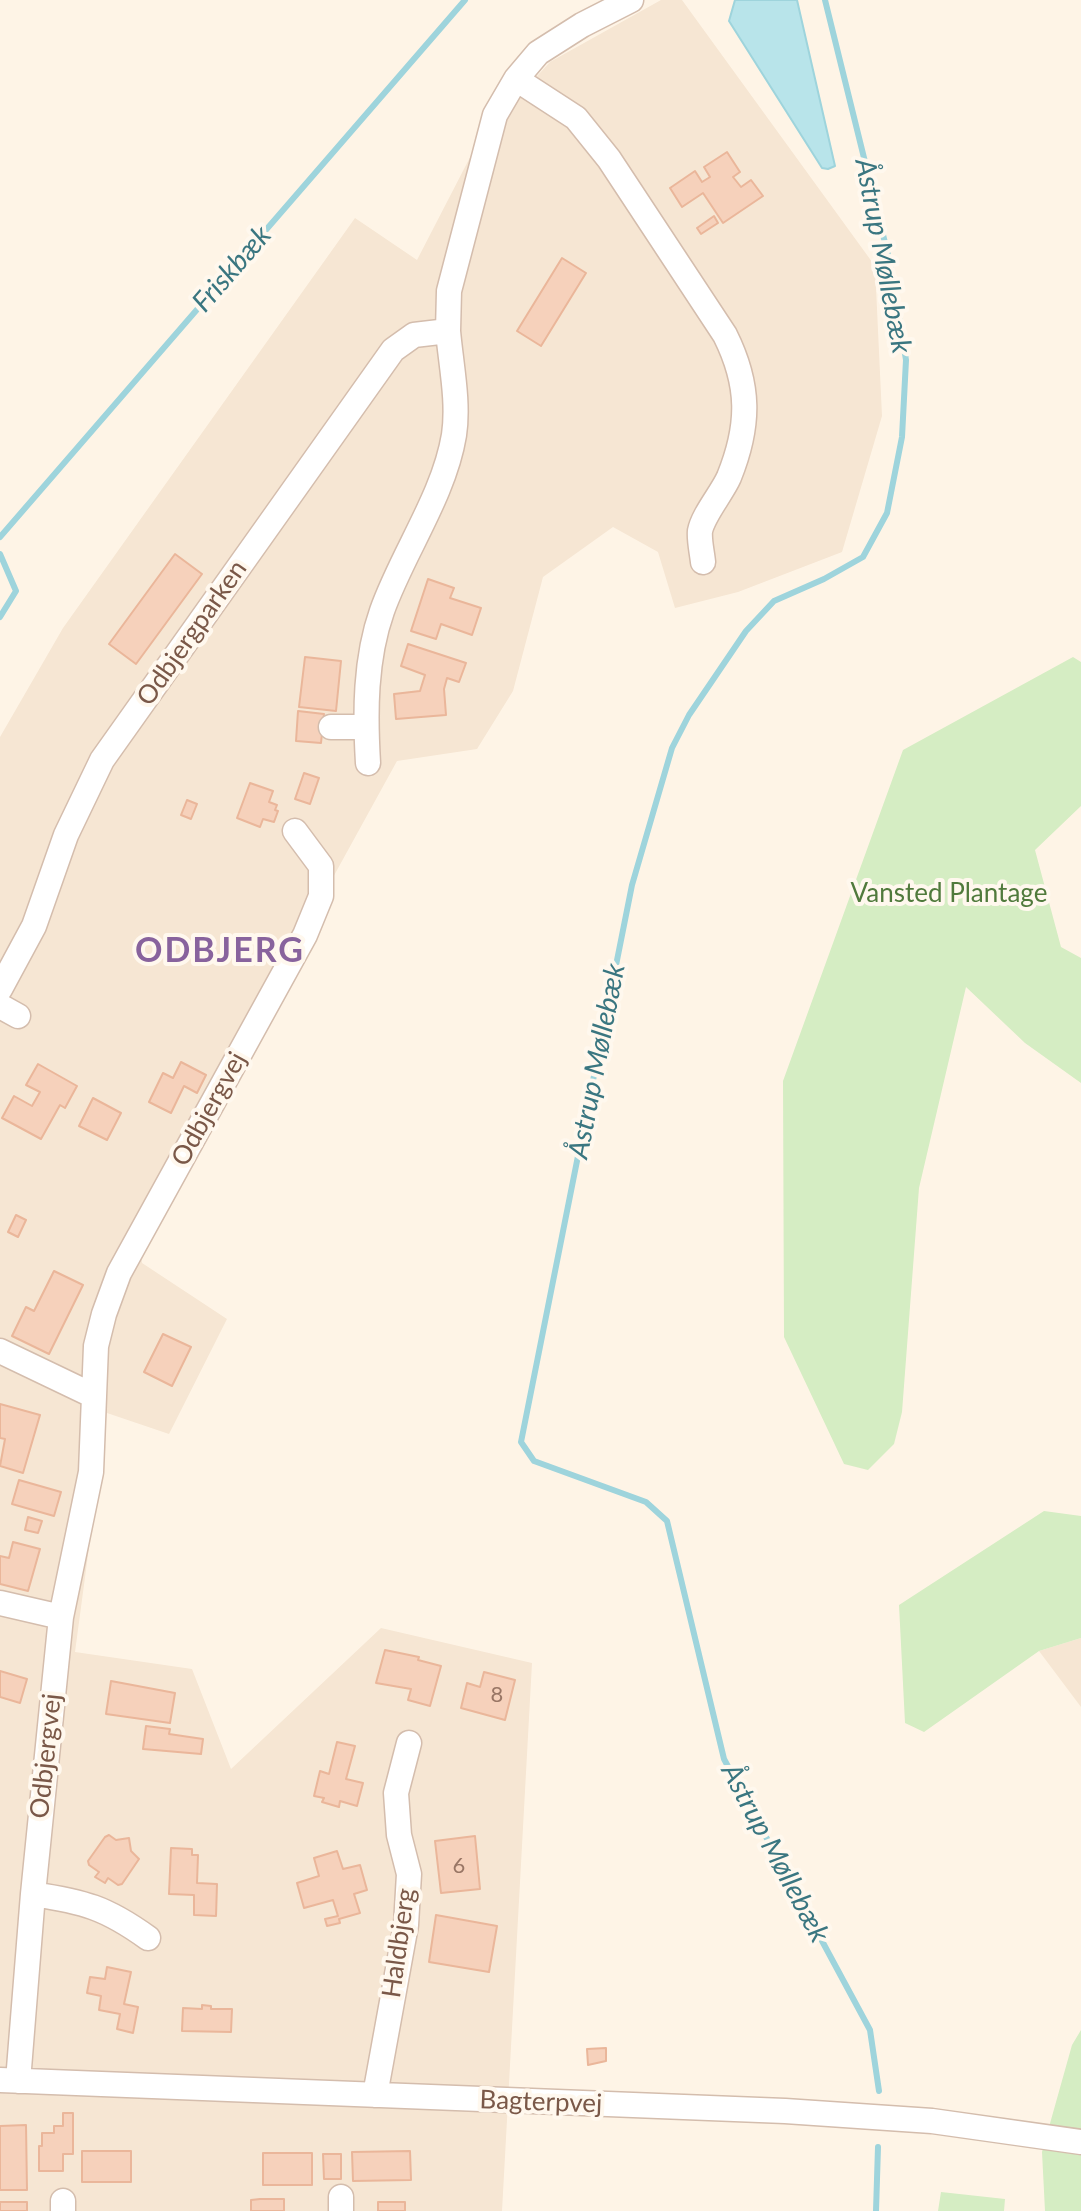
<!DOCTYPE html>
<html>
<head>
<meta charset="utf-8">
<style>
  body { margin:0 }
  canvas { display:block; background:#fef4e6 }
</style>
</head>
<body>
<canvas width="1081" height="2211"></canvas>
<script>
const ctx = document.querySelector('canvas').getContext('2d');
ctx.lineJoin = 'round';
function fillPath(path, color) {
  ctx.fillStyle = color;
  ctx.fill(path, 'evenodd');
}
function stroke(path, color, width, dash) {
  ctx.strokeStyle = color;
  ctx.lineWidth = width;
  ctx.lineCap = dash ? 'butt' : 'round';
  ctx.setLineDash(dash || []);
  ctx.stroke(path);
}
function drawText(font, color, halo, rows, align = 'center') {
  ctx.font = font + ' Lato,sans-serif';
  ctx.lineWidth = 8;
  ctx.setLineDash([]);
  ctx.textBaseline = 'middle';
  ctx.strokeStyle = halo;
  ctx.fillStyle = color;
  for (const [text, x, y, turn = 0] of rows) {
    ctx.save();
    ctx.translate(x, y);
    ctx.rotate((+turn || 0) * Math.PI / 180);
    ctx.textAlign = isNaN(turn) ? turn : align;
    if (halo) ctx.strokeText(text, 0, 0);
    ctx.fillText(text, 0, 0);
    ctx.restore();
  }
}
const residential = new Path2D(`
  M 661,0 L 682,0 L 875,266 L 882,416 L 842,552 L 738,592 L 675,608 L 658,552 L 613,527 L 543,577 L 513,691 L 477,749 L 397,761 L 138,1232 L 142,1263 L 227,1319 L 169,1434 L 107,1413 L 75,1652 L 192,1669 L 231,1769 L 381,1628 L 532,1663 L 502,2211 L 0,2211 L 0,737 L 63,628 L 355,218 L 417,260 L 480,138 L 550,62 Z
  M 1081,1638 L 1081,1707 L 1039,1651 Z`);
const green = new Path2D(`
  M 1073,657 L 1081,662 L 1081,806 L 1035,850 L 1061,947 L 1081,958 L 1081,1083 L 1025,1043 L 966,987 L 919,1188 L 902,1412 L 894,1444 L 868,1470 L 844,1464 L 784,1337 L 783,1081 L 903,750 Z
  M 1044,1511 L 1081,1516 L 1081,1638 L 1039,1651 L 924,1732 L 905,1723 L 899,1605 Z
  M 1081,2030 L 1081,2211 L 1045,2211 L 1042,2152 L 1072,2045 Z
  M 941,2192 L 1005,2199 L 1004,2211 L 938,2211 Z`);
const water = new Path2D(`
  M 735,0 L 797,0 L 835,166 L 828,169 L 822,168 L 729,21 Z`);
const stream = new Path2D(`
  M 825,0 L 890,263 L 906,360 L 902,437 L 887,513 L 863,557 L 824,579 L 774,601 L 746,631 L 689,715 L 672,748 L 632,885 L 521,1442 L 534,1461 L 646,1502 L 667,1521 L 724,1759 L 870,2030 L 879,2091
  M 0,537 L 465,0
  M 0,554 L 16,591 L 0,617
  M 876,2211 L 878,2147`);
const building = new Path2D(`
  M 727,152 L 740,172 L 733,177 L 741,187 L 751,180 L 763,196 L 723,223 L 703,193 L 682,207 L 670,188 L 695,171 L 702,182 L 710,177 L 704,167 Z
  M 714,216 L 718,223 L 701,234 L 697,228 Z
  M 562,258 L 586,273 L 541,346 L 517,331 Z
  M 175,554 L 202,574 L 136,664 L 109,644 Z
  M 428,579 L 454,588 L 450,598 L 481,608 L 472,635 L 441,624 L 436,639 L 411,631 Z
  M 408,644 L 466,663 L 459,682 L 447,678 L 444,689 L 446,715 L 396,719 L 394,694 L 420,691 L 425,675 L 401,666 Z
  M 305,657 L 341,661 L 336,711 L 299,707 Z
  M 298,711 L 324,714 L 321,743 L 296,741 Z
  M 304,773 L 319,778 L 310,804 L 295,799 Z
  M 250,783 L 273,791 L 269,802 L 277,805 L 275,810 L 278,811 L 274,822 L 263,819 L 260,827 L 237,818 Z
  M 187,800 L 197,804 L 191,819 L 181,815 Z
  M 181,1062 L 206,1075 L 197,1093 L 184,1086 L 171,1113 L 149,1102 L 163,1073 L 173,1078 Z
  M 38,1064 L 77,1086 L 65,1108 L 60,1105 L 41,1139 L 2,1118 L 14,1096 L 32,1106 L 40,1092 L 26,1085 Z
  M 93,1098 L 121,1113 L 107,1140 L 79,1126 Z
  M 16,1215 L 26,1220 L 18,1237 L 8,1232 Z
  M 54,1271 L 83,1285 L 49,1354 L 12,1336 L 26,1307 L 34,1311 Z
  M 163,1334 L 191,1347 L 172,1386 L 144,1372 Z
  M 0,1404 L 40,1415 L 23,1473 L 0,1466 L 5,1439 L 0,1438 Z
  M 19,1480 L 61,1492 L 54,1516 L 12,1504 Z
  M 28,1517 L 42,1521 L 38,1533 L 25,1530 Z
  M 13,1542 L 40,1549 L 28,1591 L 0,1584 L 0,1556 L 9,1558 Z
  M 385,1650 L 419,1657 L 418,1660 L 441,1666 L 430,1706 L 408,1700 L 411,1689 L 376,1683 Z
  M 0,1671 L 27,1679 L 20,1703 L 0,1697 Z
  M 484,1672 L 515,1680 L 505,1720 L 461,1708 L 467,1683 L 480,1687 Z
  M 111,1681 L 175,1693 L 170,1723 L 106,1714 Z
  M 146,1726 L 170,1729 L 169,1734 L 203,1739 L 201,1754 L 143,1749 Z
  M 337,1742 L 355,1746 L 346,1779 L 363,1783 L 357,1806 L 340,1801 L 339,1807 L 322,1802 L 324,1798 L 314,1796 L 320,1771 L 329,1774 Z
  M 109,1835 L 116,1840 L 129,1838 L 131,1851 L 139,1859 L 122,1884 L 118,1885 L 108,1878 L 105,1883 L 95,1877 L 99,1872 L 89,1865 L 88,1861 L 105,1837 Z
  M 475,1836 L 480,1889 L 441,1893 L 435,1841 Z
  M 171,1848 L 192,1849 L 192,1855 L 198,1855 L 197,1883 L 217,1884 L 216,1916 L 194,1915 L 194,1895 L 169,1894 Z
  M 337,1851 L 343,1869 L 360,1865 L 367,1890 L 354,1894 L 360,1913 L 339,1919 L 340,1923 L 327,1926 L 325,1919 L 338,1916 L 333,1900 L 304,1908 L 297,1883 L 319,1876 L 314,1858 Z
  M 436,1915 L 497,1926 L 489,1972 L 429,1962 Z
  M 107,1967 L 131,1972 L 124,2004 L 138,2007 L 133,2033 L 117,2029 L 120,2014 L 99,2010 L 101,1996 L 87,1993 L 90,1977 L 105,1979 Z
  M 202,2005 L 211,2006 L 211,2009 L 232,2009 L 231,2032 L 182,2031 L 183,2008 L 202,2009 Z
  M 606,2048 L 606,2061 L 588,2065 L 587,2049 Z
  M 63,2113 L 73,2113 L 73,2154 L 63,2154 L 63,2171 L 39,2171 L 39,2146 L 42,2146 L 42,2133 L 54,2133 L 54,2126 L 63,2126 Z
  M 26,2125 L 27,2190 L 0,2190 L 0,2126 Z
  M 82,2151 L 131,2151 L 131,2182 L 82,2182 Z
  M 410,2151 L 411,2180 L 353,2181 L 352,2152 Z
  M 263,2153 L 312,2153 L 312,2185 L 263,2185 Z
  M 323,2154 L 341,2154 L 341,2179 L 324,2179 Z
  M 260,2199 L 284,2199 L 284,2211 L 251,2211 L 251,2200 Z
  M 0,2202 L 27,2202 L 27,2211 L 0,2211 Z
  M 378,2202 L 405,2202 L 405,2211 L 378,2211 Z`);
const street = new Path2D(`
  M 516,79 L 576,118 L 609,159 L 725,335 C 750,385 750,425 729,477 C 722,493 703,515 700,531 C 699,540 702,552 703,562
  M 448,331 L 449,291 L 495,115 L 516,79 L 538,53 L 582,25 L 631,0
  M 331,727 L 366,727
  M 0,989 L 34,926 L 66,835 L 102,760 L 393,350 L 414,335 L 448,331 C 451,365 459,402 454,435 C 444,496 402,554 382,611 C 365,659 365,713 368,763
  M 0,1006 L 18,1016
  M 0,1351 L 94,1396
  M 0,1603 L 61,1617
  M 33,1894 C 84,1902 105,1907 148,1938
  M 0,2080 L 785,2111 L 932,2121 L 1081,2142
  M 18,2081 L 33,1894 L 61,1617 L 91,1472 L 96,1346 L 104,1314 L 119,1273 L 305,935 L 321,896 L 321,866 L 295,831
  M 375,2095 L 406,1925 L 409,1874 L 399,1835 L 396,1793 L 409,1743
  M 341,2197 L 341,2211
  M 63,2211 L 63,2201`);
const numberNames = [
  ["8",497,1695],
  ["6",459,1866]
];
const streetNames = [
  ["Odbjergparken",192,633,-55],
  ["Odbjergvej",209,1109,-61],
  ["Odbjergvej",46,1756,-84],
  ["Haldbjerg",399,1943,-82],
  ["Bagterpvej",541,2102,2]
];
const parkNames = [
  ["Vansted Plantage",949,894]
];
const waterNames = [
  ["Åstrup Møllebæk",883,256,79],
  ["Friskbæk",232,269,-49],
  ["Åstrup Møllebæk",597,1061,-79],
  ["Åstrup Møllebæk",775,1853,62]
];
const districtNames = [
  ["ODBJERG",220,951]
];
fillPath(residential, '#f6e6d3');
fillPath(green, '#d5edc3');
fillPath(water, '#b8e4ea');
stroke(water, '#9ed4dc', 2);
stroke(stream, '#9ed4dc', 6);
fillPath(building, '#f6d1bb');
stroke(building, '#eab69a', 2);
stroke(street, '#d4bdad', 27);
stroke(street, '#fff', 24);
drawText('22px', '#997665', null, numberNames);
drawText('26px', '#7a5848', '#fff8ee', streetNames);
drawText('26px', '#507a3c', '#fff8ee', parkNames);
drawText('italic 28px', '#3a7680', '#fff8ee', waterNames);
ctx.letterSpacing = '2px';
drawText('bold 34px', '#88639d', '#fff8ee', districtNames);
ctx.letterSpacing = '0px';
</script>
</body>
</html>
